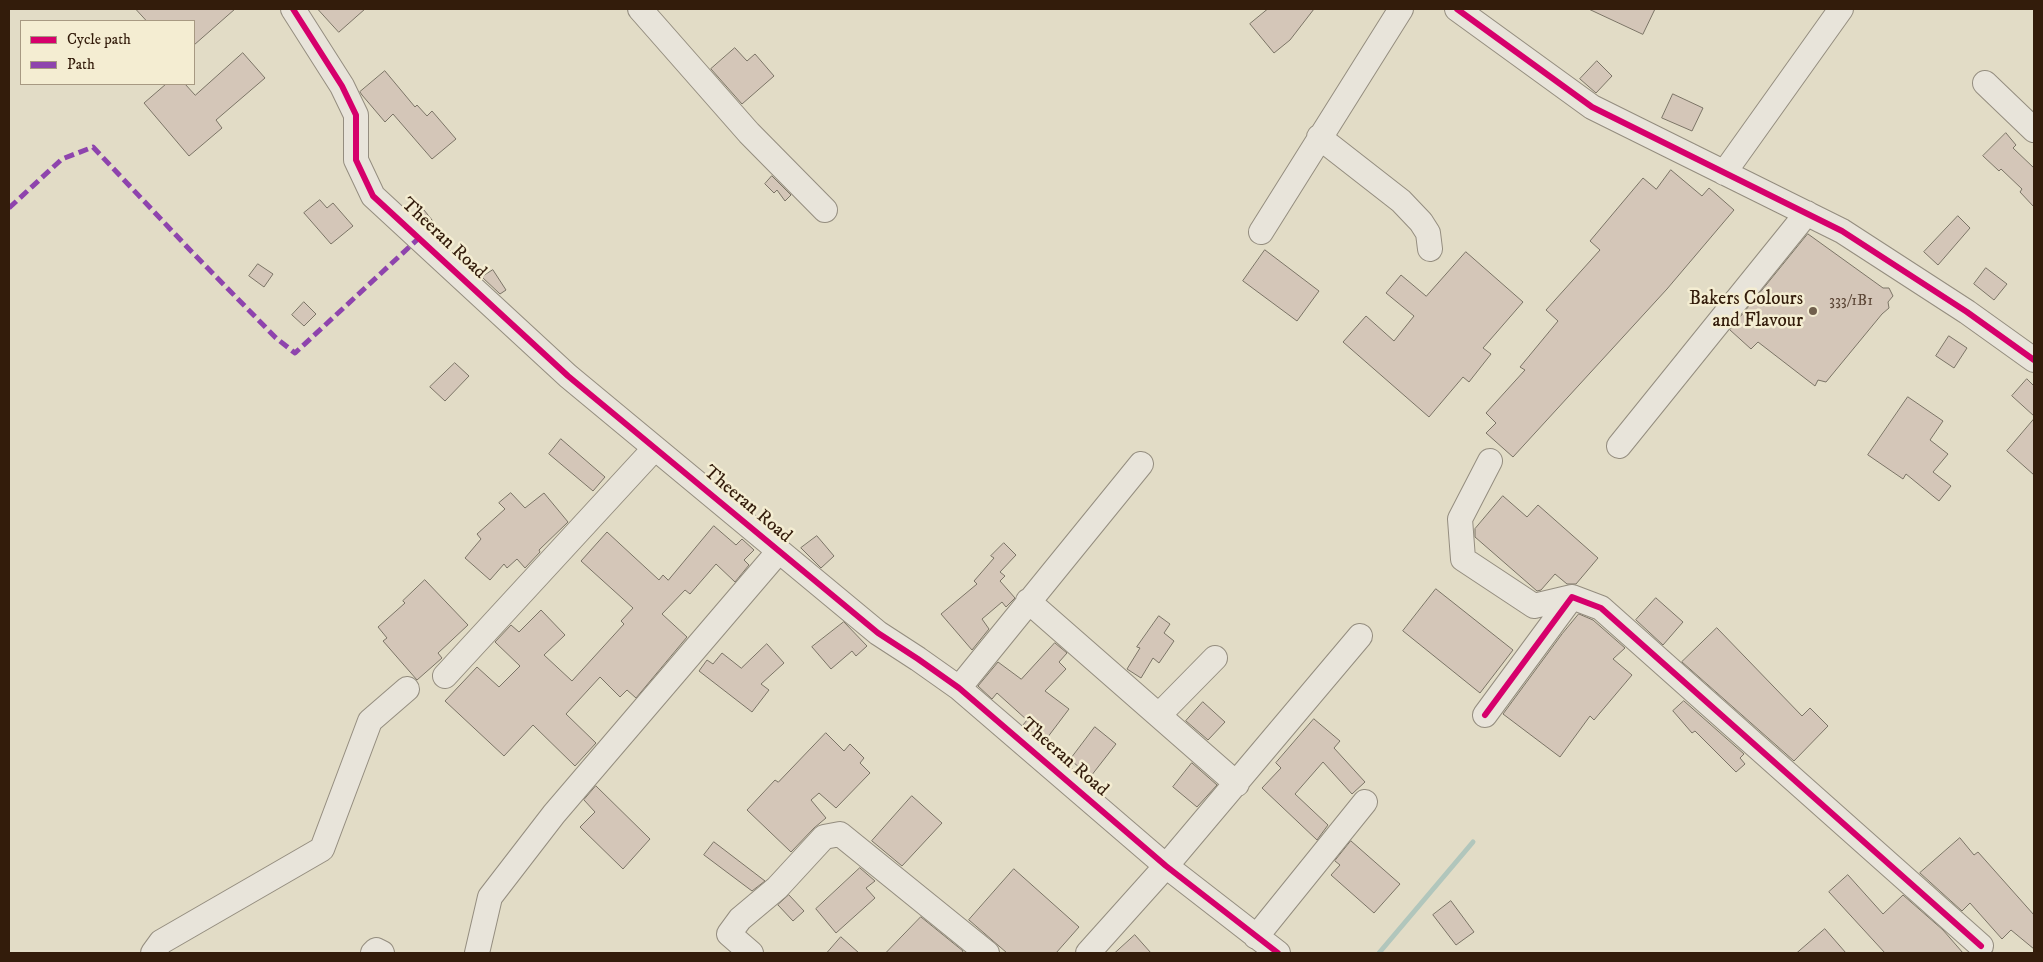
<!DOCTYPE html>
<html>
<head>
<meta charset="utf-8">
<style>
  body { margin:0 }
  #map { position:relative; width:2043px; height:962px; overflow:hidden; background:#e2dcc6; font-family:"IM FELL DW Pica",serif }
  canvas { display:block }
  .frame { position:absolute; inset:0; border:10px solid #331c0b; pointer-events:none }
  .legend { position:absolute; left:20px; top:20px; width:175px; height:65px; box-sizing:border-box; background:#f4edd2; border:1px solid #a79982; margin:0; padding:6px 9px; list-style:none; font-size:15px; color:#331c0b }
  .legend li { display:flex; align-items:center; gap:10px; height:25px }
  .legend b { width:25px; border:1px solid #a79982 }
</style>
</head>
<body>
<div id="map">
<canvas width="2043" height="962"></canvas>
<div class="frame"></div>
<ul class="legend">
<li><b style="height:6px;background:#d6006c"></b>Cycle path</li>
<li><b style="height:6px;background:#8e44ad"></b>Path</li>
</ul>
</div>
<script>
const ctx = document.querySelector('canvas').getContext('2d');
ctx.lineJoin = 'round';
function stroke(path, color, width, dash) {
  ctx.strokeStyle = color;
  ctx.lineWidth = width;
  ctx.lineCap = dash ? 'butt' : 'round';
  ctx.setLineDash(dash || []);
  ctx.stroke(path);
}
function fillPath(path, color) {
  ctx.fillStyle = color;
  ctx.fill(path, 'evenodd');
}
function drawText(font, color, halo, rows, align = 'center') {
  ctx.font = font + ' "IM FELL DW Pica",serif';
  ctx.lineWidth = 5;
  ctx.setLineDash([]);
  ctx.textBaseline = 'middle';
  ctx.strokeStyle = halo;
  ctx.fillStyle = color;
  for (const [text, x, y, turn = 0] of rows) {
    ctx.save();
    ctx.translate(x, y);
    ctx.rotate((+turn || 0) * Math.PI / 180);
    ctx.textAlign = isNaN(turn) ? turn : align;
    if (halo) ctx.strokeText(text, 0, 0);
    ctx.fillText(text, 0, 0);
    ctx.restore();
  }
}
const stream = new Path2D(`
  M 1379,953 L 1473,842`);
const building = new Path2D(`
  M 136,9 L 235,9 L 194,45 L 194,21 L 147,21 Z
  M 318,9 L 365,9 L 339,32 Z
  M 1268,9 L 1314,9 L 1290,40 L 1274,53 L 1250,24 Z
  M 1589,9 L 1655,9 L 1643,34 Z
  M 735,48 L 747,61 L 755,54 L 774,76 L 742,104 L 711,69 Z
  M 243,53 L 265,78 L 216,120 L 222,128 L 189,156 L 144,103 L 166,84 L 185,84 L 195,95 Z
  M 1597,61 L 1612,76 L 1596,93 L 1580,79 Z
  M 385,71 L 415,107 L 417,105 L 427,116 L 432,111 L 456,139 L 432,159 L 393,114 L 385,122 L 362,95 L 360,92 Z
  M 1673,94 L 1703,108 L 1692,131 L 1662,118 Z
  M 2006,133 L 2016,145 L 2013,148 L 2034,168 L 2034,207 L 2020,192 L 2022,189 L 2001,169 L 1999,171 L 1983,156 Z
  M 1671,170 L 1702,196 L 1709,188 L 1734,210 L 1667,289 L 1513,457 L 1486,433 L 1496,423 L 1486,413 L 1525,370 L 1520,367 L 1558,321 L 1546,310 L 1600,250 L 1590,241 L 1643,178 L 1656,189 Z
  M 772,176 L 791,195 L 785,201 L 777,190 L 774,193 L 765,184 Z
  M 320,200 L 327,208 L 333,203 L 353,226 L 331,244 L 304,213 Z
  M 424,210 L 436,225 L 430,230 L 416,217 Z
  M 1958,216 L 1970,228 L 1938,265 L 1924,252 Z
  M 1808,234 L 1883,288 L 1889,288 L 1893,296 L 1888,302 L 1889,308 L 1882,314 L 1826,382 L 1818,380 L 1815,386 L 1758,342 L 1751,349 L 1730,330 Z
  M 1265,250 L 1319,291 L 1297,321 L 1243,281 Z
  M 1466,252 L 1523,302 L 1483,348 L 1491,354 L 1469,382 L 1463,377 L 1429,417 L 1343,342 L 1366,316 L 1394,341 L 1414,316 L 1386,293 L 1401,275 L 1426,296 Z
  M 258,264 L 273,274 L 264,287 L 249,276 Z
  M 1986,268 L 2007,284 L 1994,300 L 1974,284 Z
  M 493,270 L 506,290 L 500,294 L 482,277 Z
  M 304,302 L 316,314 L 304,326 L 292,315 Z
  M 1949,336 L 1967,348 L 1954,368 L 1936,356 Z
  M 455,363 L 469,376 L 445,401 L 430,387 Z
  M 2027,379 L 2034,386 L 2034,416 L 2012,396 Z
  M 1908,397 L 1943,421 L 1930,440 L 1948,454 L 1933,472 L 1951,486 L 1939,501 L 1906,474 L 1903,479 L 1868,455 Z
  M 2034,419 L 2034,475 L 2007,451 Z
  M 561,439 L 605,477 L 593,491 L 549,454 Z
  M 511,493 L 525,508 L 544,493 L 568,522 L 539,550 L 540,552 L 525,568 L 517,559 L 507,568 L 504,564 L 490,580 L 465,558 L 481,539 L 477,534 L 505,509 L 499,503 Z
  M 1503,496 L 1527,517 L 1538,505 L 1598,558 L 1576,584 L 1567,584 L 1555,574 L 1541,590 L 1537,591 L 1475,537 L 1475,529 Z
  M 714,526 L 736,545 L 742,539 L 754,550 L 744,560 L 749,565 L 735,582 L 716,564 L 690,594 L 685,590 L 662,614 L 687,637 L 636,698 L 627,690 L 620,697 L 600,677 L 566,714 L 596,743 L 575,766 L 533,725 L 504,756 L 445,701 L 477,667 L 499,687 L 520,666 L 495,642 L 511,625 L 519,632 L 541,610 L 565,635 L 544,655 L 572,681 L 624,624 L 621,621 L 633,608 L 581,561 L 607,532 L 659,580 L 663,575 L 668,580 Z
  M 817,536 L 834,556 L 821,568 L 801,548 Z
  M 1004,543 L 1016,555 L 1000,572 L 1005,576 L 1000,581 L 1015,598 L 1006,607 L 1002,602 L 982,619 L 989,629 L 972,650 L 941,614 L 977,584 L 974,581 L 994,558 L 991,556 Z
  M 425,580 L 468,625 L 438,653 L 442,658 L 417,680 L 383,641 L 387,638 L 378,627 L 405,603 L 403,601 Z
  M 1436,589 L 1513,650 L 1480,693 L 1403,631 Z
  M 1656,598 L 1683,622 L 1663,645 L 1636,620 Z
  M 1579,614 L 1593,620 L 1625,648 L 1613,659 L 1632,675 L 1594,720 L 1590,716 L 1560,757 L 1503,714 L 1562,634 Z
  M 1159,616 L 1170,624 L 1164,633 L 1174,641 L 1159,663 L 1153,658 L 1141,678 L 1127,669 L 1140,648 L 1137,647 Z
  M 844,622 L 867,646 L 856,656 L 852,651 L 831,669 L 812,647 Z
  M 1717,628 L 1802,716 L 1810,708 L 1828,726 L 1794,761 L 1682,662 Z
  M 1055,643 L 1067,653 L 1059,662 L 1066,669 L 1045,691 L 1069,709 L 1044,742 L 1023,725 L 1027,720 L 997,693 L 992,699 L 978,686 L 998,662 L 1021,679 Z
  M 767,644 L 784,663 L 761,684 L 769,690 L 752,712 L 699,671 L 707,660 L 713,664 L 722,653 L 741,668 Z
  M 1684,701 L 1744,754 L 1740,758 L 1745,764 L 1736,772 L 1695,731 L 1692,733 L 1673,711 Z
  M 1203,702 L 1225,722 L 1208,740 L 1186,721 Z
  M 1314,719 L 1340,741 L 1334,748 L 1365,782 L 1352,794 L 1323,762 L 1295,794 L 1328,825 L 1317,840 L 1262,788 L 1281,768 L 1276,763 Z
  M 1095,727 L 1116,744 L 1091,776 L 1070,760 Z
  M 826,733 L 844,751 L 850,744 L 864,758 L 860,763 L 870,773 L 836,808 L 819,793 L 811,800 L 826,818 L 814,828 L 791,852 L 747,810 L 775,780 L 778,782 Z
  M 1192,763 L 1217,785 L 1197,807 L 1173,787 Z
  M 596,786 L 650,839 L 623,869 L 580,827 L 595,812 L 584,800 Z
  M 912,796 L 942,823 L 902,866 L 872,841 Z
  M 1960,838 L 1974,855 L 1978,852 L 2034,915 L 2034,949 L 2011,930 L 2002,939 L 1970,903 L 1962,911 L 1920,873 Z
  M 1351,841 L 1400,884 L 1374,913 L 1331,875 L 1340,865 L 1335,861 Z
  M 714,842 L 765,881 L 752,891 L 704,855 Z
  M 860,868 L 875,881 L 866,888 L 875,898 L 836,933 L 816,909 Z
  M 1014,869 L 1079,927 L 1056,953 L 1007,953 L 969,920 Z
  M 1848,875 L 1883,914 L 1903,895 L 1943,930 L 1963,953 L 1885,953 L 1829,892 Z
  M 789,895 L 804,911 L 793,921 L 778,905 Z
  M 1451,901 L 1474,932 L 1456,945 L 1433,915 Z
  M 921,917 L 963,951 L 962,953 L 886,953 Z
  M 1825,929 L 1846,953 L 1797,953 Z
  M 1135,935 L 1151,953 L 1115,953 Z
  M 841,937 L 859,953 L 827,953 Z`);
const minor = new Path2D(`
  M 293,9 L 342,86 L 356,115 L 356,160 L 373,196 L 568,376 L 878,633 L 918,659 L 959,688 L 1166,866 L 1278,953
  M 640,9 L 749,133 L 825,210
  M 1457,9 L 1592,107 L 1842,231 L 1967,312 L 2034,360
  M 1985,83 L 2034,130
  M 1319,137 L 1401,201 L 1421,222 L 1428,233 L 1430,249
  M 1724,173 L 1841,9
  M 1261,232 L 1401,9
  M 1619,446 L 1807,213
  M 1490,461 L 1460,519 L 1463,559 L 1534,606 L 1572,597
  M 1028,601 L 1237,784
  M 445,676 L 655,448
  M 959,688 L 1141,464
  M 1159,715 L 1215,658
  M 1485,715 L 1572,597 L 1601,608 L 1981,946
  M 1256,937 L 1365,802
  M 153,953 L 161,942 L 322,849 L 370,721 L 407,689
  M 373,953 L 376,950 L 382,953
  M 477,953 L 490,897 L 554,814 L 779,551
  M 751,953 L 729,934 L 740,919 L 777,888 L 824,837 L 840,834 L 987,953
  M 1088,953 L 1166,866 L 1360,636`);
const quiet = new Path2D(`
  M 9,208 L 62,159 L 93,147 L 190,250 L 276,338 L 295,353 L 419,238`);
const cycleway = new Path2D(`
  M 293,9 L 342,86 L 356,115 L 356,160 L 373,196 L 568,376 L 878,633 L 918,659 L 959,688 L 1166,866 L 1278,953
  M 1457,9 L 1592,107 L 1842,231 L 1967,312 L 2034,360
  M 1485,715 L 1572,597 L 1601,608 L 1981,946`);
const markers = [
  [1813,311,5,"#705f4c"]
];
const numberNames = [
  ["333/1B1",1851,302]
];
const streetNames = [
  ["Theeran Road",443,239,43],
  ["Theeran Road",747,505,40],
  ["Theeran Road",1064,758,41]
];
const poiNames = [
  ["Bakers Colours",1803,300],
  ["and Flavour",1803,322]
];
stroke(stream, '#b1c6bc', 5);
fillPath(building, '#d4c6b8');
stroke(building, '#7b7466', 1);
stroke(minor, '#948d7f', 26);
stroke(minor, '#e8e4da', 24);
stroke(quiet, '#8e44ad', 5, [10, 5]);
stroke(cycleway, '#d6006c', 6);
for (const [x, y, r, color] of markers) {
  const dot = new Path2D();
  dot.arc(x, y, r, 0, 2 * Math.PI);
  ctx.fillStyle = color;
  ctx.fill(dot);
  stroke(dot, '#f4edd2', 2);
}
drawText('16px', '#5b4636', null, numberNames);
drawText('19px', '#331c0b', '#f4edd2', streetNames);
drawText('19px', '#331c0b', '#f4edd2', poiNames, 'right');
</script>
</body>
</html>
